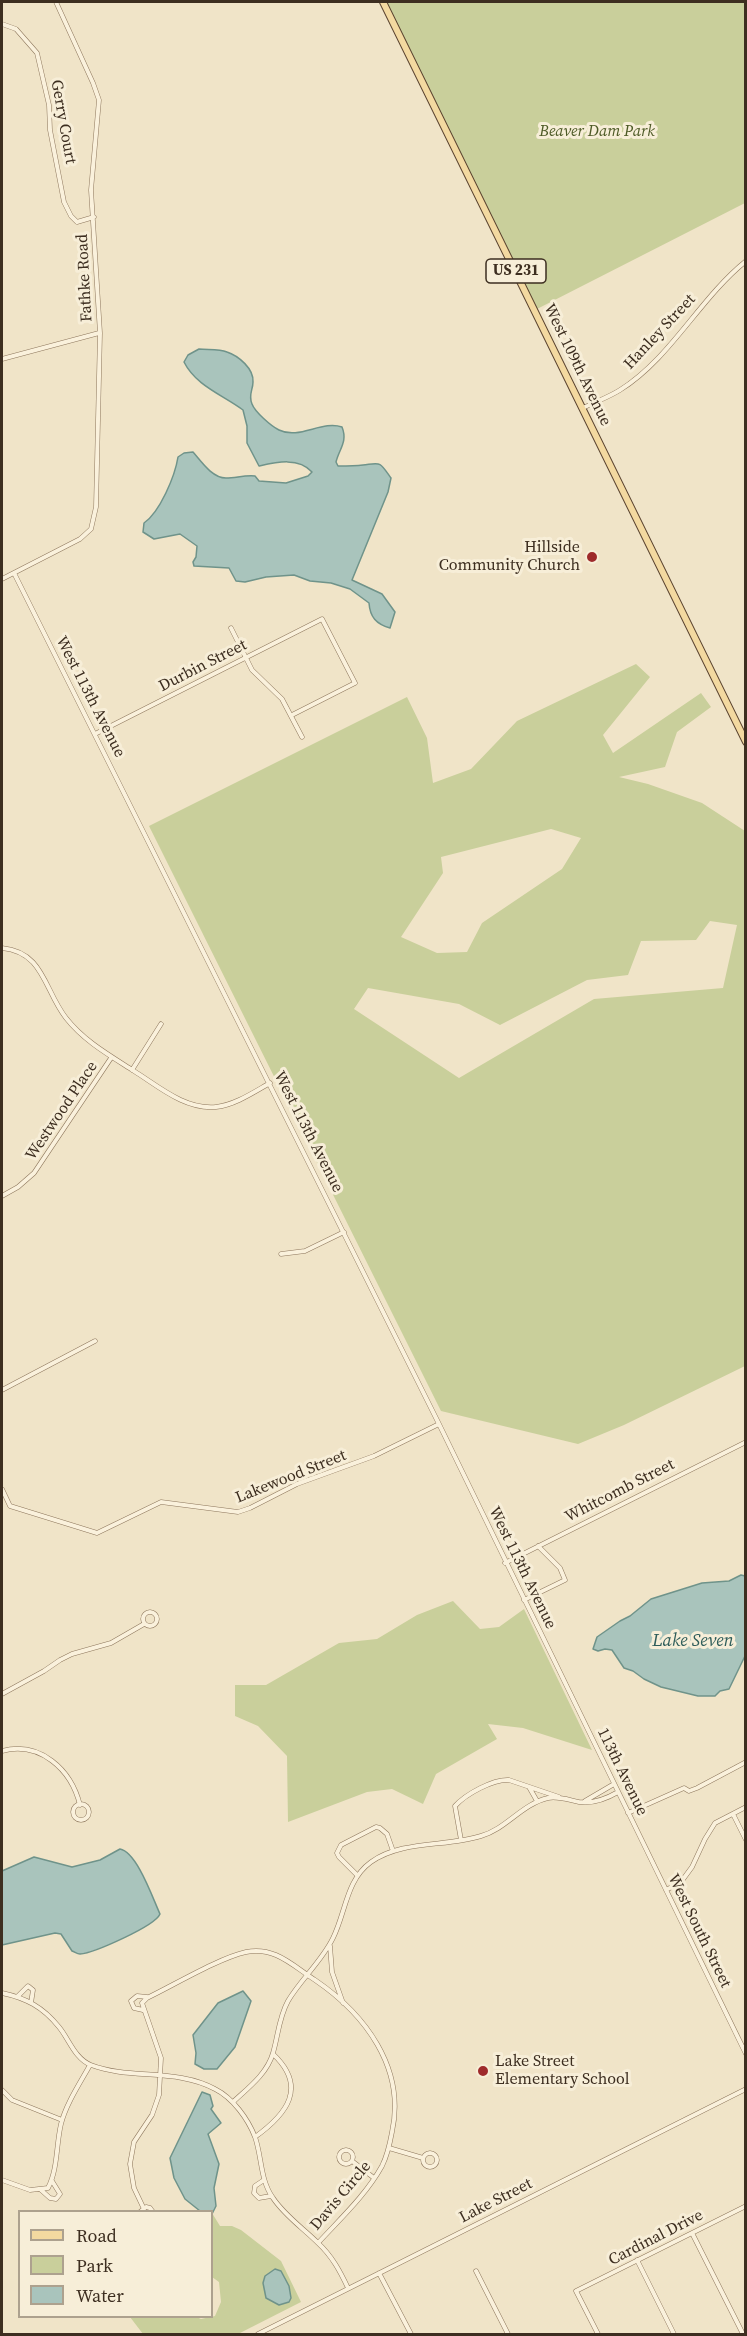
<!DOCTYPE html>
<html>
<head>
<meta charset="utf-8">
<style>
  body { margin:0 }
  #map { position:relative; width:747px; height:2336px; overflow:hidden; background:#f0e4c8; font-family:"Source Serif 4",serif }
  canvas { display:block }
  .frame { position:absolute; inset:0; border:3px solid #3d2e20; pointer-events:none }
  .legend { position:absolute; left:18px; top:2210px; width:195px; height:108px; box-sizing:border-box; background:#f7eed8; border:2px solid #ada18e; margin:0; padding:8px 10px; list-style:none; font-size:18px; color:#3d2e20 }
  .legend li { display:flex; align-items:center; gap:12px; height:30px }
  .legend b { width:30px; border:2px solid #ada18e }
</style>
</head>
<body>
<div id="map">
<canvas width="747" height="2336"></canvas>
<div class="frame"></div>
<ul class="legend">
<li><b style="height:8px;background:#f3d9a0"></b>Road</li>
<li><b style="height:16px;background:#c9cf9b"></b>Park</li>
<li><b style="height:16px;background:#a9c4bc"></b>Water</li>
</ul>
</div>
<script>
const ctx = document.querySelector('canvas').getContext('2d');
ctx.lineJoin = 'round';
function fillPath(path, color) {
  ctx.fillStyle = color;
  ctx.fill(path, 'evenodd');
}
function stroke(path, color, width, dash) {
  ctx.strokeStyle = color;
  ctx.lineWidth = width;
  ctx.lineCap = dash ? 'butt' : 'round';
  ctx.setLineDash(dash || []);
  ctx.stroke(path);
}
function drawText(font, color, halo, rows, align = 'center') {
  ctx.font = font + ' "Source Serif 4",serif';
  ctx.lineWidth = 6;
  ctx.setLineDash([]);
  ctx.textBaseline = 'middle';
  ctx.strokeStyle = halo;
  ctx.fillStyle = color;
  for (const [text, x, y, turn = 0] of rows) {
    ctx.save();
    ctx.translate(x, y);
    ctx.rotate((+turn || 0) * Math.PI / 180);
    ctx.textAlign = isNaN(turn) ? turn : align;
    if (halo) ctx.strokeText(text, 0, 0);
    ctx.fillText(text, 0, 0);
    ctx.restore();
  }
}
const green = new Path2D(`
  M 385,2 L 745,2 L 745,203 L 537,309 Z
  M 636,664 L 650,677 L 603,735 L 613,753 L 701,693 L 711,707 L 677,732 L 665,767 L 619,777 L 648,784 L 702,803 L 745,831 L 745,1366 L 624,1425 L 578,1444 L 441,1411 L 149,826 L 407,697 L 427,738 L 433,783 L 471,769 L 517,721 ZM 551,829 L 581,838 L 562,869 L 482,923 L 467,952 L 437,953 L 401,937 L 443,873 L 441,857 ZM 710,921 L 737,925 L 723,988 L 594,999 L 459,1078 L 354,1009 L 368,988 L 459,1004 L 500,1025 L 587,980 L 628,975 L 641,941 L 696,940 Z
  M 453,1601 L 480,1629 L 499,1627 L 524,1609 L 592,1750 L 523,1728 L 488,1724 L 497,1739 L 436,1774 L 423,1804 L 392,1789 L 367,1792 L 288,1822 L 287,1756 L 258,1726 L 235,1716 L 235,1685 L 266,1685 L 339,1643 L 377,1639 L 417,1615 Z
  M 212,2213 L 220,2226 L 232,2226 L 241,2230 L 281,2261 L 301,2302 L 238,2334 L 143,2334 L 130,2317 L 194,2316 L 201,2319 L 215,2316 L 221,2302 L 219,2282 L 212,2277 Z`);
const water = new Path2D(`
  M 199,349 C 208,350 219,349 227,352 C 239,356 254,369 253,382 C 253,390 248,395 252,404 C 255,412 271,426 279,430 C 299,440 322,420 342,427 C 348,442 339,449 336,462 L 338,466 C 346,466 355,466 363,465 C 382,463 379,461 391,478 L 388,492 L 352,580 L 382,594 L 395,612 L 390,628 C 376,624 370,617 369,603 L 350,589 L 331,583 L 310,581 L 294,575 L 266,577 L 245,582 L 236,581 L 229,568 L 194,566 L 193,562 L 196,557 L 197,546 L 180,534 L 154,539 L 143,532 L 144,523 C 160,512 175,476 178,457 L 184,453 L 193,452 C 201,461 212,478 226,478 C 236,478 244,475 255,476 L 259,481 L 286,483 L 308,476 L 312,472 C 299,457 277,462 259,466 L 247,443 L 247,426 L 243,410 C 223,395 196,386 184,362 L 188,355 Z
  M 741,1575 L 745,1576 L 745,1656 L 729,1689 L 720,1691 L 715,1696 L 698,1696 L 661,1687 L 644,1679 L 633,1671 L 624,1668 L 612,1650 L 605,1649 L 598,1651 L 593,1649 L 597,1637 L 620,1621 L 630,1616 L 651,1599 L 702,1583 L 729,1581 Z
  M 120,1849 C 137,1852 153,1899 160,1914 C 155,1926 94,1953 80,1954 C 77,1954 75,1952 72,1951 L 61,1934 L 55,1933 L 2,1945 L 2,1871 L 34,1857 L 72,1867 L 100,1860 Z
  M 243,1991 L 251,2001 L 235,2047 L 217,2069 L 204,2069 L 195,2064 L 196,2053 L 193,2035 L 218,2003 Z
  M 202,2092 L 210,2095 L 213,2106 L 211,2109 L 221,2123 L 208,2134 L 219,2164 L 214,2188 L 216,2206 L 212,2214 L 212,2212 L 200,2211 L 185,2199 L 174,2178 L 170,2158 Z
  M 275,2269 L 281,2271 L 289,2286 L 291,2298 L 289,2302 L 279,2305 L 266,2298 L 263,2283 L 265,2276 Z`);
const street = new Path2D(`
  M 2,24 L 16,29 L 37,53 L 49,105 L 50,130 L 64,202 L 71,216 L 77,222 L 94,217
  M 2,359 L 99,333
  M 583,408 C 595,402 609,397 620,390 C 671,358 699,299 746,261
  M 14,573 L 439,1424 L 746,2054
  M 2,579 L 80,539 L 91,529 L 96,507 L 100,333 L 91,190 L 99,100 L 93,83 L 56,2
  M 231,628 L 252,670 L 282,699 L 302,737
  M 95,734 L 322,619 L 355,683 L 292,715
  M 2,948 C 44,952 44,990 66,1018 C 84,1041 109,1055 134,1071 C 158,1086 185,1110 216,1107 C 235,1105 254,1092 270,1083
  M 132,1070 L 161,1024
  M 2,1196 L 18,1187 L 34,1173 L 111,1058
  M 281,1254 L 305,1251 L 344,1232
  M 2,1390 L 95,1341
  M 2,1489 L 10,1506 L 97,1533 L 161,1502 L 238,1512 L 250,1508 L 297,1484 L 374,1456 L 439,1424
  M 505,1563 L 746,1442
  M 524,1600 L 565,1580 L 560,1568 L 538,1546
  M143 1619a7 7 0 1 1 14 0a7 7 0 1 1-14 0Z
  M 2,1694 L 44,1671 L 60,1660 L 72,1654 L 111,1643 L 144,1624
  M 2,1751 C 40,1741 71,1769 80,1805
  M 529,1787 L 537,1801
  M 585,1801 L 614,1784
  M73 1812a8 8 0 1 1 16 0a8 8 0 1 1-16 0Z
  M 628,1813 L 684,1788 L 689,1791 L 697,1788 L 746,1762
  M 733,1814 L 746,1840
  M 461,1840 L 455,1806 C 466,1794 493,1779 509,1780 L 559,1797
  M 357,1875 L 339,1857 L 337,1853 L 341,1845 L 376,1827 L 380,1828 L 387,1834 L 393,1851
  M 666,1890 L 681,1882 L 692,1867 L 705,1839 L 715,1823 L 746,1807
  M 330,1946 L 332,1972 L 343,2003
  M 2,1993 C 26,1998 43,2007 59,2027 C 69,2039 75,2059 91,2065 C 130,2080 177,2068 215,2089 C 233,2098 248,2119 255,2137 C 262,2157 260,2180 273,2198 C 285,2216 303,2228 318,2243 C 332,2256 340,2271 348,2288
  M 18,1996 L 28,1986 L 33,1990 L 31,2003
  M 143,2010 L 134,2008 L 131,2001 L 137,1996 L 147,1997
  M 2,2090 L 12,2100 L 62,2120
  M 233,2102 C 248,2088 267,2074 273,2053 C 278,2036 279,2017 288,2001 C 301,1979 322,1961 333,1938 C 346,1912 346,1880 371,1862 C 402,1840 446,1847 481,1836 C 506,1829 522,1804 548,1798 C 558,1796 569,1800 579,1802 C 593,1804 606,1799 618,1792
  M 255,2137 C 287,2114 308,2087 273,2054
  M 389,2148 L 423,2158
  M339 2157a7 7 0 1 1 14 0a7 7 0 1 1-14 0Z
  M423 2160a7 7 0 1 1 14 0a7 7 0 1 1-14 0Z
  M 352,2161 L 374,2178
  M 2,2180 L 30,2190 L 48,2188 C 58,2169 56,2145 61,2124 C 66,2104 80,2083 90,2065
  M 264,2180 L 255,2186 L 254,2193 L 259,2198 L 271,2196
  M 41,2190 L 50,2198 L 56,2199 L 60,2194 L 52,2181
  M 143,2207 L 134,2188 L 130,2164 L 134,2142 L 152,2115 L 159,2095 L 161,2058 L 142,2003 L 147,1998 C 174,1985 219,1958 246,1952 C 275,1946 293,1966 315,1980 C 365,2014 406,2068 392,2132 C 390,2143 387,2156 382,2166 C 366,2195 340,2219 318,2243
  M 140,2212 L 146,2207 L 150,2208 L 153,2212
  M 692,2233 L 743,2334
  M 637,2260 L 674,2334
  M 476,2271 L 508,2334
  M 379,2273 L 411,2334
  M 258,2334 L 746,2089
  M 598,2334 L 576,2291 L 746,2206`);
const primary = new Path2D(`
  M 383,2 L 746,742`);
const markers = [
  [592,557,6,"#9e2a2b"],
  [483,2071,6,"#9e2a2b"]
];
const shields = [
  [516,271,60]
];
const shieldNames = [
  ["US 231",516,271]
];
const streetNames = [
  ["Gerry Court",63,122,80],
  ["Fathke Road",85,278,-93],
  ["Hanley Street",660,332,-47],
  ["West 109th Avenue",577,365,64],
  ["Durbin Street",203,666,-27],
  ["West 113th Avenue",90,697,63],
  ["Westwood Place",62,1111,-56],
  ["West 113th Avenue",308,1132,63],
  ["Lakewood Street",291,1477,-22],
  ["Whitcomb Street",620,1491,-27],
  ["West 113th Avenue",522,1568,64],
  ["113th Avenue",622,1772,64],
  ["West South Street",699,1931,64],
  ["Davis Circle",341,2196,-50],
  ["Lake Street",496,2201,-27],
  ["Cardinal Drive",656,2238,-27]
];
const parkNames = [
  ["Beaver Dam Park",597,132]
];
const poiNames = [
  ["Hillside",580,548],
  ["Community Church",580,566],
  ["Lake Street",495,2062,"left"],
  ["Elementary School",495,2080,"left"]
];
const waterNames = [
  ["Lake Seven",693,1641]
];
fillPath(green, '#c9cf9b');
fillPath(water, '#a9c4bc');
stroke(water, '#6f938a', 1.5);
stroke(street, '#8d765c', 5);
stroke(primary, '#5b4430', 8);
stroke(street, '#faf1dc', 4);
stroke(primary, '#f3d9a0', 6);
for (const [x, y, r, color] of markers) {
  const dot = new Path2D();
  dot.arc(x, y, r, 0, 2 * Math.PI);
  ctx.fillStyle = color;
  ctx.fill(dot);
  stroke(dot, '#f7eed8', 2);
}
for (const [x, y, w] of shields) {
  const box = new Path2D();
  box.roundRect(x - w / 2, y - 12, w, 24, 4.5);
  ctx.fillStyle = '#f7eed8';
  ctx.fill(box);
  stroke(box, '#3d2e20', 1.5);
}
drawText('bold 15px', '#3d2e20', null, shieldNames);
drawText('16px', '#3d2e20', '#f7eed8', streetNames);
drawText('italic 16px', '#4d5a26', '#f7eed8', parkNames);
drawText('16px', '#3d2e20', '#f7eed8', poiNames, 'right');
drawText('italic 18px', '#2f5d5a', '#f7eed8', waterNames);
</script>
</body>
</html>
